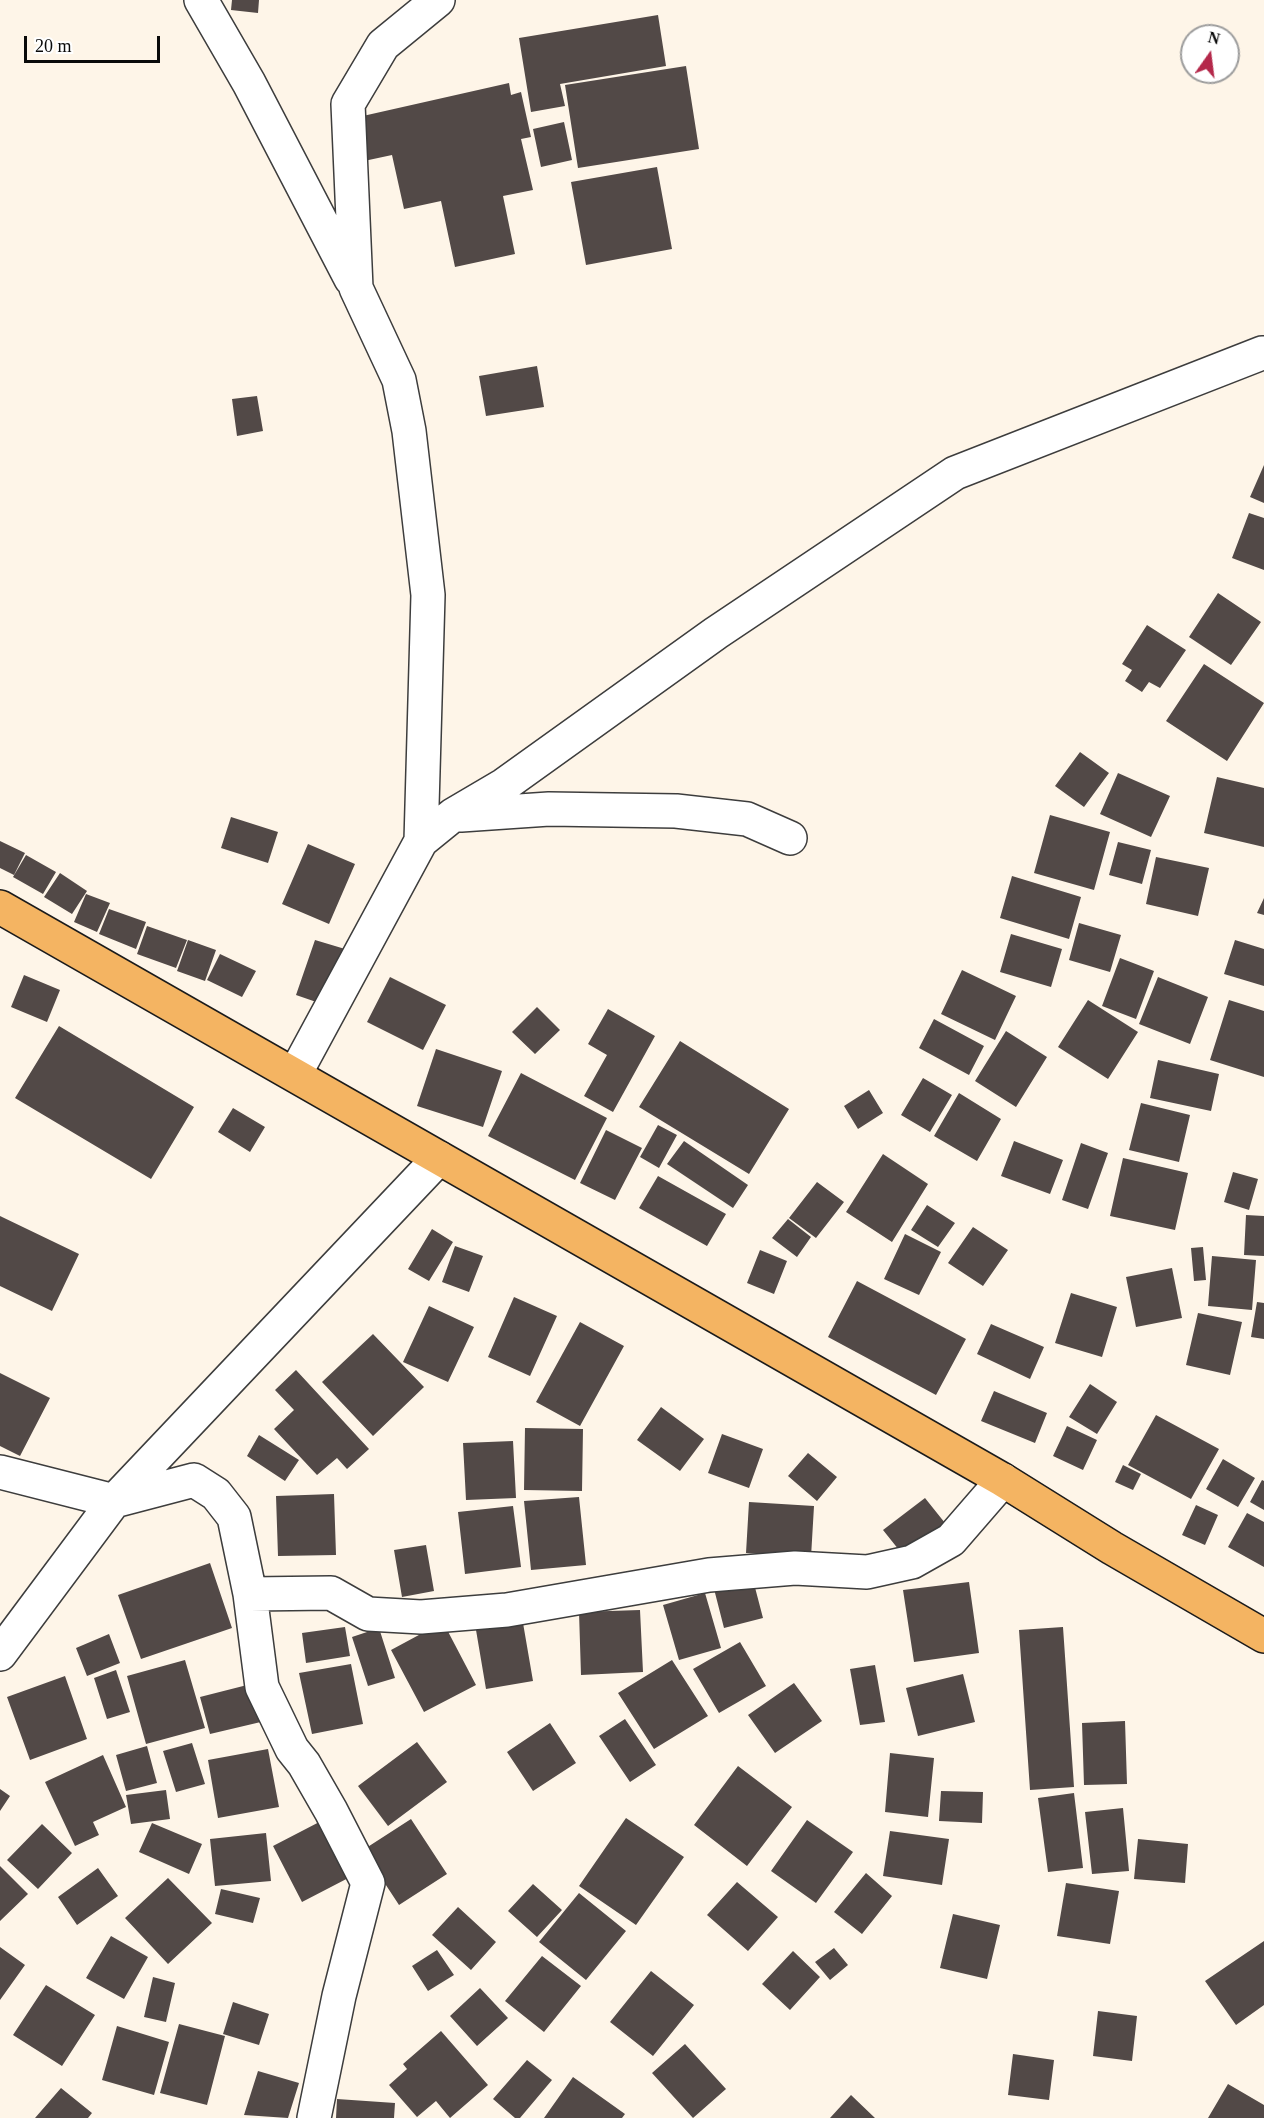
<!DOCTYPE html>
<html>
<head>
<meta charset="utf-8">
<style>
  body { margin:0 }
  #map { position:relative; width:1264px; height:2118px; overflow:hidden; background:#fef5e8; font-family:"Times New Roman",serif }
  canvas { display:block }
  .north { position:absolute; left:1180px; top:24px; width:60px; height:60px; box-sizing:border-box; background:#fff; border:2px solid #9d9d9d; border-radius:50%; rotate:14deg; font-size:16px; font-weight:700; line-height:24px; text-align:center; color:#0a0a0a }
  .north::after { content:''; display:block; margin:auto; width:21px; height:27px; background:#b4284a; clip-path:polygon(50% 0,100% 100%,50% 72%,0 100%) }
  .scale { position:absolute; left:24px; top:36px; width:136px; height:27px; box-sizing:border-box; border:3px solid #0a0a0a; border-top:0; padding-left:8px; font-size:18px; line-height:21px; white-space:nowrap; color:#0a0a0a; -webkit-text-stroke:4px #fff; paint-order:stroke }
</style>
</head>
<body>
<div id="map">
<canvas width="1264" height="2118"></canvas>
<div class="north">N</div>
<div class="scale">20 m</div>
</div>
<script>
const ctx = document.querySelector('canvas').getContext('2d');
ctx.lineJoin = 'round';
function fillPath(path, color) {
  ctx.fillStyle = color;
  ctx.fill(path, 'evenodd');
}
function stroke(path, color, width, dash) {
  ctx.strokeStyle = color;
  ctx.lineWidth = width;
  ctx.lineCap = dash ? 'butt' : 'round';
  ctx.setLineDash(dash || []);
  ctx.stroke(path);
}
const building = new Path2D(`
  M 232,0 L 259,0 L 258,13 L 231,10 Z
  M 658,15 L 666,66 L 560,84 L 565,106 L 531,112 L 519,38 Z
  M 686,66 L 699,149 L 578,168 L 565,85 Z
  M 509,83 L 511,95 L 521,92 L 531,137 L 521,139 L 533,190 L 503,196 L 515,254 L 455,267 L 441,201 L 404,209 L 392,155 L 364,161 L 354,118 Z
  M 564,122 L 572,160 L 541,167 L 533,129 Z
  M 657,167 L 672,249 L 586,265 L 571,182 Z
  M 537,366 L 544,407 L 486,416 L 479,376 Z
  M 257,396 L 263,431 L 237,436 L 232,399 Z
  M 1264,465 L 1264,503 L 1250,497 Z
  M 1249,513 L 1264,518 L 1264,570 L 1232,558 Z
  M 1218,593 L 1261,622 L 1231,665 L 1189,637 Z
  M 1147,625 L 1186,650 L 1160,688 L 1149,682 L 1142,692 L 1125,681 L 1132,670 L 1122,664 Z
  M 1204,664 L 1264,703 L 1227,761 L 1166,721 Z
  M 1080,752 L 1109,773 L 1084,807 L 1055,786 Z
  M 1118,773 L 1170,796 L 1151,837 L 1100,814 Z
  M 1217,777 L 1264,788 L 1264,847 L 1204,833 Z
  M 1050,815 L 1110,832 L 1094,890 L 1034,873 Z
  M 231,817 L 278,832 L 268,863 L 221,848 Z
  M 0,841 L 25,853 L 14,875 L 0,868 Z
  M 1118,842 L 1151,850 L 1142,884 L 1109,875 Z
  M 308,844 L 355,864 L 329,924 L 282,904 Z
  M 26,855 L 56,872 L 43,894 L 13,877 Z
  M 1156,857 L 1209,868 L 1198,916 L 1146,904 Z
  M 60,873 L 87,891 L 72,914 L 44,897 Z
  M 1012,876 L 1081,897 L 1069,939 L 1000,918 Z
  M 86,894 L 110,903 L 97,932 L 74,922 Z
  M 1264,898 L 1264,915 L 1257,913 Z
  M 109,909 L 146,922 L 136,949 L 99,934 Z
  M 1079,923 L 1121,935 L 1110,972 L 1069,960 Z
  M 147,926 L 187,940 L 176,968 L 137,954 Z
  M 1011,934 L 1062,949 L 1051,987 L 1000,972 Z
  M 188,940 L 216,950 L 205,981 L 177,971 Z
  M 315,940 L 345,949 L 325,1005 L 296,995 Z
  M 1235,940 L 1264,949 L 1264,986 L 1224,974 Z
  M 220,954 L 256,971 L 242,997 L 207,980 Z
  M 1120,958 L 1154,971 L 1136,1019 L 1102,1006 Z
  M 962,970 L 1016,996 L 995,1040 L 941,1014 Z
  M 24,975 L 60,990 L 47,1022 L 11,1007 Z
  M 390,977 L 446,1005 L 423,1050 L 367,1022 Z
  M 1158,977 L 1208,997 L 1190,1044 L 1139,1024 Z
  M 1088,1000 L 1138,1032 L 1108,1079 L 1058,1047 Z
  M 1229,1000 L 1264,1011 L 1264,1077 L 1210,1060 Z
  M 537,1007 L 560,1030 L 535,1054 L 512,1032 Z
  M 608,1009 L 655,1036 L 613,1112 L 584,1096 L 607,1055 L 588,1044 Z
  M 934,1019 L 984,1046 L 969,1075 L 919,1048 Z
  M 59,1026 L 194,1107 L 151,1179 L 15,1098 Z
  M 1006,1031 L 1047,1057 L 1016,1107 L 975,1081 Z
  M 680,1041 L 789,1109 L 749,1174 L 639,1107 Z
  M 436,1049 L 502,1071 L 483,1127 L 417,1106 Z
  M 1158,1060 L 1219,1074 L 1211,1111 L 1150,1098 Z
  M 521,1073 L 607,1118 L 575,1180 L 488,1136 Z
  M 923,1078 L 952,1095 L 930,1132 L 901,1115 Z
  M 869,1090 L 883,1113 L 858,1129 L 844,1106 Z
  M 959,1093 L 1001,1119 L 977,1161 L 934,1136 Z
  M 1141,1103 L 1190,1115 L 1179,1162 L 1129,1150 Z
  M 233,1108 L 265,1127 L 250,1152 L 218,1132 Z
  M 658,1125 L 677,1135 L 659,1168 L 640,1157 Z
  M 606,1130 L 642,1148 L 615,1200 L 580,1183 Z
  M 684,1141 L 748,1185 L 733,1208 L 667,1164 Z
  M 1014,1141 L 1063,1160 L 1050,1194 L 1001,1176 Z
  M 1081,1143 L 1108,1153 L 1088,1209 L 1062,1200 Z
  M 883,1154 L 928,1184 L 892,1242 L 846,1212 Z
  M 1123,1158 L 1188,1173 L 1175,1230 L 1110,1216 Z
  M 1233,1172 L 1258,1179 L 1249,1210 L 1224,1202 Z
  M 658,1176 L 726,1214 L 707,1246 L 639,1208 Z
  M 817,1182 L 844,1202 L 816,1238 L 789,1218 Z
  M 927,1205 L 955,1223 L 938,1247 L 911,1230 Z
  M 1246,1215 L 1264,1216 L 1264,1256 L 1244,1255 Z
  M 0,1216 L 79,1254 L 52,1311 L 0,1286 Z
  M 788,1219 L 811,1237 L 797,1257 L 772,1238 Z
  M 973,1227 L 1008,1250 L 983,1286 L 948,1263 Z
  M 432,1229 L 453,1242 L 429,1281 L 408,1269 Z
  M 905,1234 L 941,1252 L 919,1295 L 884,1279 Z
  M 455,1246 L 483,1256 L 469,1292 L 442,1282 Z
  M 1203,1247 L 1206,1280 L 1194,1281 L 1191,1248 Z
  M 760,1250 L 787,1261 L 774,1294 L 747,1283 Z
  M 1212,1256 L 1256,1260 L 1252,1310 L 1208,1306 Z
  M 1172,1268 L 1182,1318 L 1136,1327 L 1126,1277 Z
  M 857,1281 L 966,1339 L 936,1395 L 828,1337 Z
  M 1071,1293 L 1117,1307 L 1102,1357 L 1055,1343 Z
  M 514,1297 L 557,1316 L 530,1376 L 488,1357 Z
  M 1257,1302 L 1264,1303 L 1264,1339 L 1251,1337 Z
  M 429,1306 L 474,1327 L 448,1382 L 403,1362 Z
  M 1198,1313 L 1242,1322 L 1230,1375 L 1186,1365 Z
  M 580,1322 L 624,1346 L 580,1426 L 536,1402 Z
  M 991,1324 L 1044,1347 L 1030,1379 L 977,1354 Z
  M 373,1334 L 424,1387 L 373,1436 L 322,1382 Z
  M 296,1370 L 369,1449 L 347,1469 L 337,1458 L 317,1475 L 274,1429 L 294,1410 L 275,1390 Z
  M 0,1373 L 50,1398 L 20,1456 L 0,1446 Z
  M 1090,1384 L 1117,1402 L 1097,1434 L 1069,1417 Z
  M 994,1391 L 1047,1413 L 1035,1443 L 981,1421 Z
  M 661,1407 L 704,1439 L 680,1471 L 637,1440 Z
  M 1156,1415 L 1219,1449 L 1191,1499 L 1128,1465 Z
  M 1067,1426 L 1097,1440 L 1083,1470 L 1053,1456 Z
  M 525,1428 L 583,1429 L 582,1491 L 524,1490 Z
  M 722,1434 L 763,1449 L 749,1488 L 708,1473 Z
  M 259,1435 L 299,1460 L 285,1481 L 247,1456 Z
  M 513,1441 L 516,1498 L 466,1500 L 463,1443 Z
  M 808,1453 L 837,1477 L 817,1501 L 788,1476 Z
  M 1223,1459 L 1255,1478 L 1238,1507 L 1206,1489 Z
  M 1123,1465 L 1141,1474 L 1133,1490 L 1115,1482 Z
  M 1262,1480 L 1264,1481 L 1264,1510 L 1250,1502 Z
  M 334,1494 L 336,1555 L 278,1556 L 276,1496 Z
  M 579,1497 L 586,1565 L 531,1570 L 524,1501 Z
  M 925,1498 L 945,1523 L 903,1555 L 883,1530 Z
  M 749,1502 L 814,1506 L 811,1557 L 746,1553 Z
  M 1196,1505 L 1218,1515 L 1205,1545 L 1182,1535 Z
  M 513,1506 L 521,1567 L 465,1574 L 458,1512 Z
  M 1247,1513 L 1264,1522 L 1264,1567 L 1228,1547 Z
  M 426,1545 L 434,1591 L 402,1597 L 394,1550 Z
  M 210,1563 L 232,1628 L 141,1659 L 118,1595 Z
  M 752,1576 L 763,1618 L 724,1628 L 713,1585 Z
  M 969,1582 L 979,1653 L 914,1662 L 903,1590 Z
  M 705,1593 L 721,1648 L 679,1660 L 663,1605 Z
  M 640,1610 L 643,1672 L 581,1675 L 579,1612 Z
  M 443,1622 L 476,1685 L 424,1712 L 391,1650 Z
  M 523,1623 L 533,1681 L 486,1689 L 476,1630 Z
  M 345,1627 L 350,1656 L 306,1663 L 302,1633 Z
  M 1063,1627 L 1074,1787 L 1030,1790 L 1019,1630 Z
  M 379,1628 L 395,1678 L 368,1686 L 352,1637 Z
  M 109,1634 L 120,1663 L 87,1676 L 76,1648 Z
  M 740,1642 L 766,1686 L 719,1713 L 693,1669 Z
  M 185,1660 L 205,1728 L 146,1744 L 127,1676 Z
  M 672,1660 L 708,1716 L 654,1749 L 618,1693 Z
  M 351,1664 L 363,1724 L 312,1734 L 299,1673 Z
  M 875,1665 L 885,1722 L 860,1725 L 850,1669 Z
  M 116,1670 L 130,1712 L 107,1719 L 94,1678 Z
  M 963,1674 L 975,1722 L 918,1736 L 906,1688 Z
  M 65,1676 L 87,1739 L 30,1760 L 7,1697 Z
  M 255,1683 L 265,1721 L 210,1734 L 200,1697 Z
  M 794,1683 L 822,1721 L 775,1753 L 748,1715 Z
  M 625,1719 L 656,1765 L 630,1782 L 599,1736 Z
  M 1125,1721 L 1127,1784 L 1084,1785 L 1082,1723 Z
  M 550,1723 L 576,1763 L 533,1791 L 507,1752 Z
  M 417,1742 L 447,1782 L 388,1826 L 358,1786 Z
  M 192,1743 L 205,1784 L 176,1792 L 163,1751 Z
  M 147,1746 L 157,1783 L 126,1791 L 116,1755 Z
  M 268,1749 L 279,1807 L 218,1818 L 208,1760 Z
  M 890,1753 L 934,1758 L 928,1817 L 885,1812 Z
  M 103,1755 L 126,1807 L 93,1822 L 99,1835 L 75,1846 L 45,1782 Z
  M 738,1766 L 792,1807 L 747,1866 L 694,1825 Z
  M 0,1789 L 10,1796 L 0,1811 Z
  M 166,1790 L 170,1819 L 131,1824 L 126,1795 Z
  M 941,1791 L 983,1792 L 982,1823 L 939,1821 Z
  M 1074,1793 L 1083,1868 L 1048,1872 L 1038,1798 Z
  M 1123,1808 L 1129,1871 L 1092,1874 L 1085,1812 Z
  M 327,1818 L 356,1874 L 302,1902 L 273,1846 Z
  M 626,1818 L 684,1857 L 636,1925 L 579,1886 Z
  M 411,1819 L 447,1874 L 399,1905 L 363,1850 Z
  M 807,1820 L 853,1852 L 816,1903 L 771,1871 Z
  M 152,1823 L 202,1844 L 189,1874 L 139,1852 Z
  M 42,1824 L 72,1853 L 38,1889 L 7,1860 Z
  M 890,1831 L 949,1839 L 942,1885 L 883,1876 Z
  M 266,1833 L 271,1881 L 215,1886 L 210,1839 Z
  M 1138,1839 L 1188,1844 L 1185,1883 L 1134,1879 Z
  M 0,1866 L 28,1894 L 0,1921 Z
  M 98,1868 L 118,1896 L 77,1925 L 58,1897 Z
  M 866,1873 L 892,1896 L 862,1934 L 834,1912 Z
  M 168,1878 L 212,1923 L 168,1964 L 125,1918 Z
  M 737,1882 L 778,1917 L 748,1951 L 707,1915 Z
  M 1066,1883 L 1119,1891 L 1110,1944 L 1057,1936 Z
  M 533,1884 L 562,1910 L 537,1937 L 508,1911 Z
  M 221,1889 L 260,1898 L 253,1923 L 215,1914 Z
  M 579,1893 L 626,1931 L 586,1980 L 539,1942 Z
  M 458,1907 L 496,1942 L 471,1970 L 432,1935 Z
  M 953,1914 L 1000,1925 L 987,1979 L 940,1968 Z
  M 111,1936 L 148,1957 L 124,1999 L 86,1978 Z
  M 1264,1941 L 1264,2005 L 1236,2025 L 1205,1981 Z
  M 0,1947 L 25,1965 L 0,2000 Z
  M 834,1948 L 848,1965 L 830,1980 L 815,1962 Z
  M 437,1950 L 454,1975 L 428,1991 L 412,1966 Z
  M 793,1951 L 820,1977 L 790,2010 L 762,1984 Z
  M 542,1956 L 581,1986 L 544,2032 L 505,2001 Z
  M 651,1971 L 694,2005 L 653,2056 L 610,2022 Z
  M 153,1977 L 175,1983 L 166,2022 L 144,2017 Z
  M 46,1985 L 95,2015 L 62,2066 L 13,2035 Z
  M 480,1988 L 508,2018 L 477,2046 L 450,2016 Z
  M 233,2002 L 269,2014 L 259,2045 L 223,2034 Z
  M 1098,2011 L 1137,2016 L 1132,2061 L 1093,2056 Z
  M 179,2024 L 225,2036 L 207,2105 L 160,2093 Z
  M 117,2026 L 169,2042 L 154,2095 L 102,2080 Z
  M 441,2031 L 488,2085 L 450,2118 L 436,2101 L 417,2117 L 389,2085 L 407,2069 L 403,2064 Z
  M 685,2044 L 726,2089 L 693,2118 L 652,2073 Z
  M 1013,2054 L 1054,2060 L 1049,2100 L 1008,2095 Z
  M 527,2060 L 552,2080 L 520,2118 L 515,2118 L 493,2099 Z
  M 258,2071 L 299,2083 L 288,2118 L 244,2115 Z
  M 573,2077 L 625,2114 L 622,2118 L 544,2118 Z
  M 1228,2084 L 1264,2105 L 1264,2118 L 1208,2118 Z
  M 61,2088 L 92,2113 L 88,2118 L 35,2118 Z
  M 851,2095 L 875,2118 L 830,2118 Z
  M 337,2099 L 395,2103 L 394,2118 L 336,2118 Z`);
const minor = new Path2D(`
  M 201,0 L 249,83 L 351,279
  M 461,815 L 549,809 L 676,811 L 747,819 L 790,838
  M 421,841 L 428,595 L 409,431 L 399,380 L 356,288 L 348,104 L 383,45 L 438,0
  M 295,1074 L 421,841 L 453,815 L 504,785 L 716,633 L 955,473 L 1262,353
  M 0,1472 L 114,1501 L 439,1158
  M 250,1594 L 331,1593 L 368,1614 L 421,1617 L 507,1610 L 709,1575 L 795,1568 L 867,1572 L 912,1562 L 951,1540 L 1003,1480
  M 0,1654 L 114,1501 L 194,1480 L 216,1494 L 234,1517 L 250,1594 L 262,1687 L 292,1749 L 304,1764 L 331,1811 L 368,1883 L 339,1996 L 314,2118`);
const major = new Path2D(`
  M 0,907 L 1003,1480 L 1112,1548 L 1264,1636`);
fillPath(building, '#524947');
stroke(minor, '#3d3d3d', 36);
stroke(major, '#1b1b1b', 36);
stroke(minor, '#fff', 33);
stroke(major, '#f4b462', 33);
</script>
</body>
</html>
